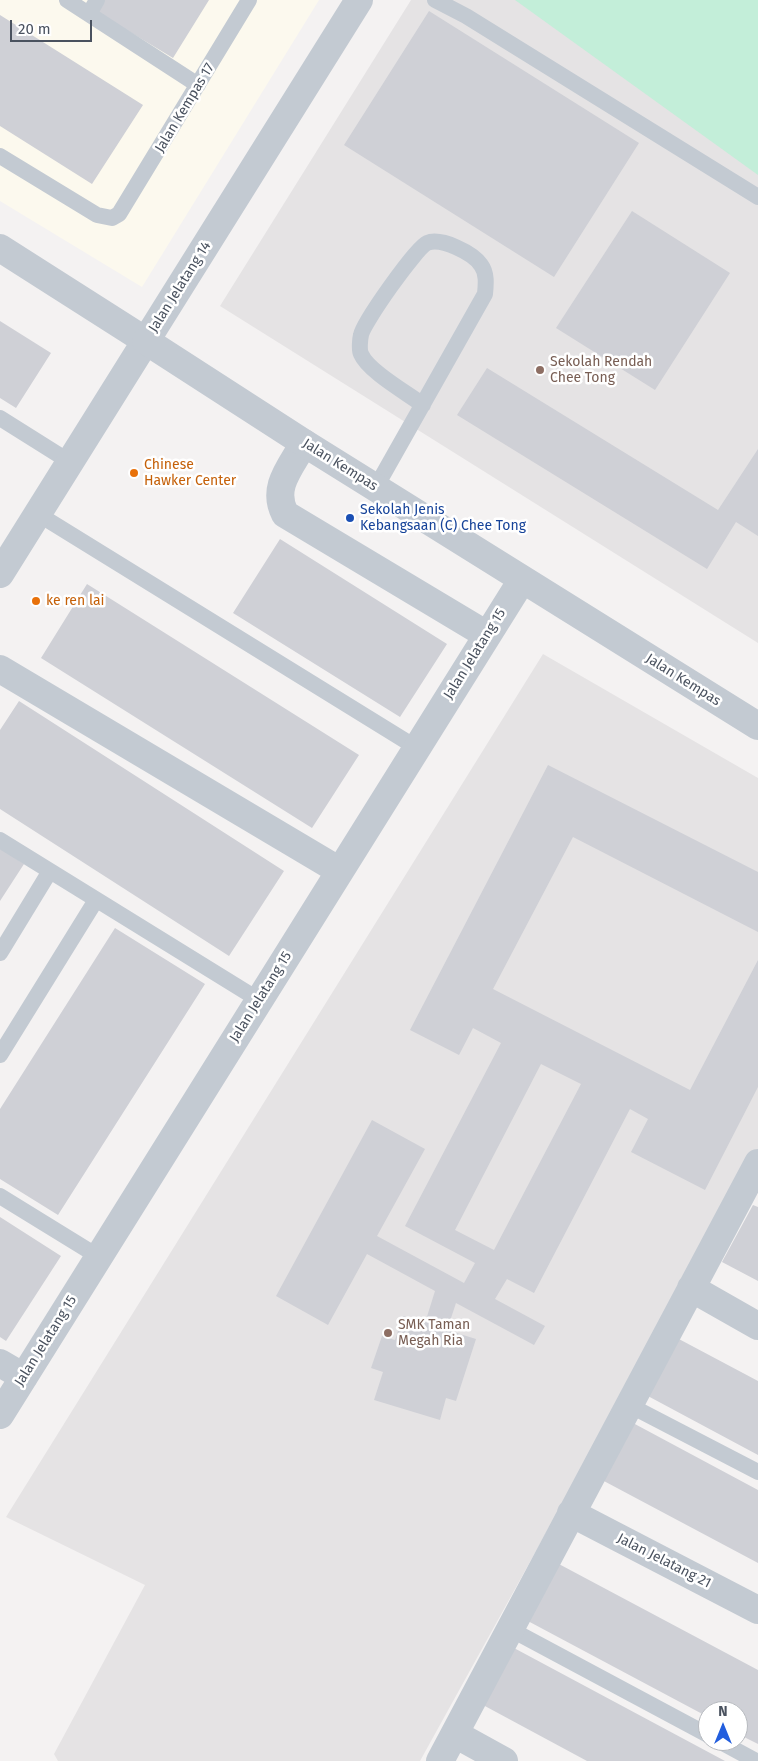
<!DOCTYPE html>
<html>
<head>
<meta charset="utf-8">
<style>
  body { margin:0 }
  #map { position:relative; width:758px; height:1761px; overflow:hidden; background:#f4f2f2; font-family:"Fira Sans",sans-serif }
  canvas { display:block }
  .north { position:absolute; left:698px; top:1701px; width:50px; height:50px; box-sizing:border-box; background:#fff; border:1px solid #b7babf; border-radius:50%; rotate:0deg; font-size:14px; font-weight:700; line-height:20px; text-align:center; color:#4a525f }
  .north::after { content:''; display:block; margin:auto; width:18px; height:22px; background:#225ede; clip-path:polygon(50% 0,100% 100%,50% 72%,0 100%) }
  .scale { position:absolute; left:10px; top:20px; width:82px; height:22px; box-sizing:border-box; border:2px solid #4a525f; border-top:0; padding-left:6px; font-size:15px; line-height:18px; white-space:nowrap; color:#4a525f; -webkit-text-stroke:4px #fff; paint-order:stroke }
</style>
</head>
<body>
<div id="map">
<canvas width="758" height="1761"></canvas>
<div class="north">N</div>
<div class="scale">20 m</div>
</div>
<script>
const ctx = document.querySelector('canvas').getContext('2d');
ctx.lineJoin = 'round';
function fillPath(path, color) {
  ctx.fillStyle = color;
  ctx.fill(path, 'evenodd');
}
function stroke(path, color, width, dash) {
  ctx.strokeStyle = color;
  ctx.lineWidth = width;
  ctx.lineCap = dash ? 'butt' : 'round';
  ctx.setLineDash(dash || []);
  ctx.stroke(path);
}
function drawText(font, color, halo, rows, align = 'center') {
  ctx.font = font + ' "Fira Sans",sans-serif';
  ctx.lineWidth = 5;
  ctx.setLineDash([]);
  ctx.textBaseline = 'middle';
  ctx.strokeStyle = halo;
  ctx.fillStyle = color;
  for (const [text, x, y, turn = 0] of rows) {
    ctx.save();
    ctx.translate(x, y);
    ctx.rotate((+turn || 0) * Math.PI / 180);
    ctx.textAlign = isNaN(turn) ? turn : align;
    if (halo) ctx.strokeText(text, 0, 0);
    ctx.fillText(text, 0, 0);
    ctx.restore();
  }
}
const commercial = new Path2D(`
  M 0,0 L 319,0 L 142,287 L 0,201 Z`);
const education = new Path2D(`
  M 411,0 L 758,0 L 758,643 L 220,306 Z
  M 543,654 L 758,778 L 758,1149 L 420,1761 L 58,1761 L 54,1754 L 145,1585 L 6,1517 Z`);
const green = new Path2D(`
  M 515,0 L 758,0 L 758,175 Z`);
const building = new Path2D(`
  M 104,0 L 209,0 L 173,58 L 97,12 Z
  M 429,11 L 639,143 L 554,277 L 344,145 Z
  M 0,15 L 143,105 L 92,184 L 0,126 Z
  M 632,211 L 730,273 L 655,390 L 556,328 Z
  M 0,321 L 51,353 L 16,408 L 0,398 Z
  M 487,368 L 718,510 L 758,449 L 758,536 L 736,522 L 707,569 L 457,415 Z
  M 280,539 L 447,644 L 400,717 L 233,613 Z
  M 87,584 L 359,755 L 312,828 L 41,658 Z
  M 19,701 L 284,871 L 229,956 L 0,809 L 0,730 Z
  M 548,765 L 758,872 L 758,932 L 573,837 L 493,989 L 690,1090 L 758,960 L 758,1087 L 705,1190 L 631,1152 L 648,1119 L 630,1109 L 534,1293 L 507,1279 L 495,1299 L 545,1326 L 534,1345 L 456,1303 L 447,1330 L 476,1339 L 456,1401 L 446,1398 L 440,1420 L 374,1400 L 383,1372 L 371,1368 L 382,1336 L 395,1340 L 403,1316 L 425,1323 L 435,1291 L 367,1254 L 328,1325 L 276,1296 L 372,1120 L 425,1149 L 377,1236 L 464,1283 L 475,1263 L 405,1226 L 501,1043 L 473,1028 L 459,1055 L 410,1030 ZM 541,1064 L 581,1084 L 494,1250 L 455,1230 Z
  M 0,848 L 24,864 L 0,901 Z
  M 115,928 L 205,984 L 58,1215 L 0,1179 L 0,1109 Z
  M 753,1205 L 758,1207 L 758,1281 L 722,1262 Z
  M 0,1217 L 61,1256 L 6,1341 L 0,1337 Z
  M 677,1338 L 758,1381 L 758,1455 L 646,1395 Z
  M 633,1423 L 758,1490 L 758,1563 L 602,1480 Z
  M 557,1563 L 758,1670 L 758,1744 L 738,1734 L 738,1711 L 708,1711 L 708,1717 L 526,1620 Z
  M 514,1648 L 725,1761 L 587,1761 L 483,1705 Z`);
const service = new Path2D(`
  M 67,0 L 198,85
  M 435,0 L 466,16 L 758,197
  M 89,14 L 97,0
  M 0,156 L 97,215 L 112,218 L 119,214 L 249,0
  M 0,418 L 70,462
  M 376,487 L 485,294 C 486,284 487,273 481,265 C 473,253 441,237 427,243 C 416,248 363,323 361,335 C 360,339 359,350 361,354 C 368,371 407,393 423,405
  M 38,514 L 417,748
  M 0,840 L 259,1000
  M 0,953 L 50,871
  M 0,1055 L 96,900
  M 0,1196 L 99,1257
  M 629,1405 L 758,1472
  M 510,1629 L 708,1735
  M 719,1741 L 756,1761`);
const minor = new Path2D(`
  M 0,248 L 146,341
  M 304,443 C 291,467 271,487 285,514 L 487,635
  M 0,574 L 359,0
  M 0,669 L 340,871
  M 691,1288 L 758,1326
  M 0,1363 L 24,1377
  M 0,1415 L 522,580
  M 571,1513 L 758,1610
  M 455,1734 L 504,1761
  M 440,1761 L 758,1163`);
const tertiary = new Path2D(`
  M 146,341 L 304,443 L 758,726`);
const markers = [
  [540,370,5,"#8d6e63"],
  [134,473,5,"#e8710a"],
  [350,518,5,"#1a4fb4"],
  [36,601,5,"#e8710a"],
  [388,1333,5,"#8d6e63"]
];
const streetNames = [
  ["Jalan Kempas 17",185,108,-59],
  ["Jalan Jelatang 14",180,287,-58],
  ["Jalan Kempas",340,465,32],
  ["Jalan Jelatang 15",475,654,-58],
  ["Jalan Kempas",683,680,32],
  ["Jalan Jelatang 15",261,997,-58],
  ["Jalan Jelatang 15",46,1341,-58],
  ["Jalan Jelatang 21",664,1561,27]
];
const educationNames = [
  ["Sekolah Rendah",550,362],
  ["Chee Tong",550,378],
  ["SMK Taman",398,1325],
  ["Megah Ria",398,1341]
];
const foodNames = [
  ["Chinese",144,465],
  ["Hawker Center",144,481],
  ["ke ren lai",46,601]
];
const transitNames = [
  ["Sekolah Jenis",360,510],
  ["Kebangsaan (C) Chee Tong",360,526]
];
fillPath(commercial, '#fcf9ee');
fillPath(education, '#e5e3e4');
fillPath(green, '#c3eed9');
fillPath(building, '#cfd0d6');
stroke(service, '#c3cad2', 16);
stroke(minor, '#c3cad2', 28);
stroke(tertiary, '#c3cad2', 28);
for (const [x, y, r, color] of markers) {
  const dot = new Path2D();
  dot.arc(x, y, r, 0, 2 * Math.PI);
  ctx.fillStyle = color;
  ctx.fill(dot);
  stroke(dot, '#fff', 2);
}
drawText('14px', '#4a525f', '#fff', streetNames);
drawText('14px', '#785e54', '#fff', educationNames, 'left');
drawText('14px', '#c56008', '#fff', foodNames, 'left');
drawText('14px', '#164399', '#fff', transitNames, 'left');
</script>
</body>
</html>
